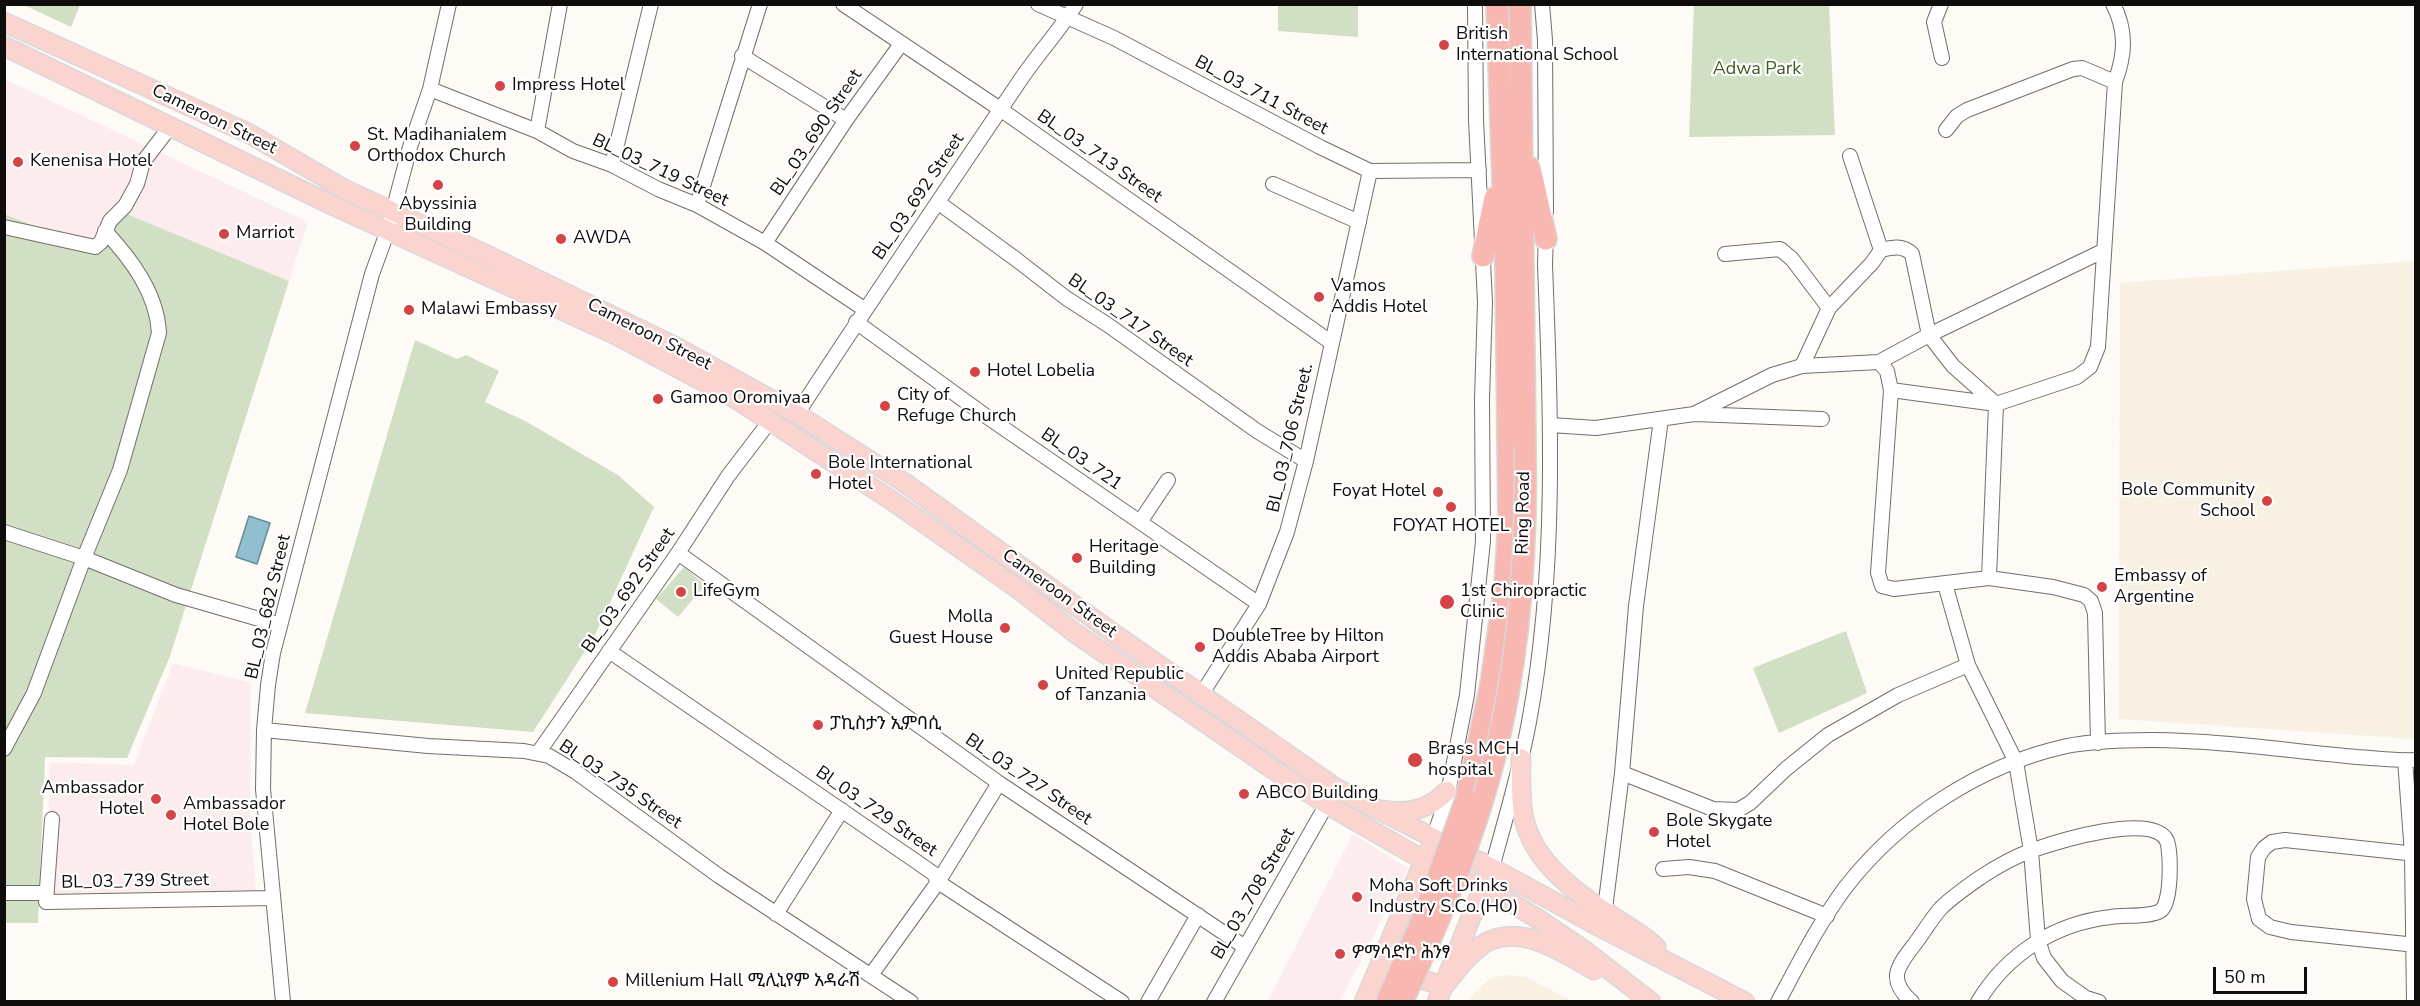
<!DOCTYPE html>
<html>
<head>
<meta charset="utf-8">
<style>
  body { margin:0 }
  #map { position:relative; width:2420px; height:1006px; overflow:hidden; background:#fefaf5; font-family:"Nunito Sans",sans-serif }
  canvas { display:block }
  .frame { position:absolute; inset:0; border:6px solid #0f0d0c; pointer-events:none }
  .scale { position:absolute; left:2213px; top:967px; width:94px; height:27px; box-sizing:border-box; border:3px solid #0f0d0c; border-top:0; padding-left:8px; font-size:18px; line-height:21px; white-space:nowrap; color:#0f0d0c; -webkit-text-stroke:4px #fff; paint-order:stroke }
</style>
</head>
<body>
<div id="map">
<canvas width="2420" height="1006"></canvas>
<div class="frame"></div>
<div class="scale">50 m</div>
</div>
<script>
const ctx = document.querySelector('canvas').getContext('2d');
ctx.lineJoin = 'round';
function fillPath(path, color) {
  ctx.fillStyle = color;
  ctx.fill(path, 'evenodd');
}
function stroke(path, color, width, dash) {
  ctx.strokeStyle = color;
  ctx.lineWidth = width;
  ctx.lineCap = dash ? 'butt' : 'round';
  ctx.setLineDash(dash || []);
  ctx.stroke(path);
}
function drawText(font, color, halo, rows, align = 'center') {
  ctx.font = font + ' "Nunito Sans","Noto Sans Ethiopic",sans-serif';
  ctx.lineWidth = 4.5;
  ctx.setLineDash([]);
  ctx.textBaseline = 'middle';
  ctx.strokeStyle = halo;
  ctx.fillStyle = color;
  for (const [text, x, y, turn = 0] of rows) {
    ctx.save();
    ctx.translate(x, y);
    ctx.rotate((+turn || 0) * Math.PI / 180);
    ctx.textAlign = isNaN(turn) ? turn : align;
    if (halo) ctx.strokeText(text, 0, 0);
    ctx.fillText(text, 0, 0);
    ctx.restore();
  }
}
const commercial = new Path2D(`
  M 4,79 L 308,222 L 289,281 L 122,212 L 102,252 L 5,214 Z
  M 173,663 L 251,683 L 250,820 L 257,902 L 47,897 L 50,762 L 134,765 Z
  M 1353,834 L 1408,868 L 1340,1001 L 1268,1001 Z`);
const built = new Path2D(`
  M 2415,261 L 2415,739 L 2119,719 L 2120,283 Z
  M 1509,975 L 1526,977 L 1572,1001 L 1469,1001 L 1476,991 L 1491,978 Z`);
const green = new Path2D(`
  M 27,4 L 80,4 L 80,5 L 71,27 L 26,6 Z
  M 1278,5 L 1358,5 L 1358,37 L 1278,31 Z
  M 1694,5 L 1829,5 L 1835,135 L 1689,137 Z
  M 122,212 L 289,281 L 170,656 L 127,758 L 45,757 L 38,923 L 4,923 L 4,214 L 102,252 Z
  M 415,340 L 457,359 L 466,355 L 499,371 L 485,402 L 527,422 L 618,475 L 654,507 L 594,637 L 533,732 L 305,713 Z
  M 684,567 L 705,585 L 678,617 L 656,599 Z
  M 1846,631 L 1867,693 L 1779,733 L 1753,668 Z`);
const water = new Path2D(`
  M 249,516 L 270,523 L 257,564 L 236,557 Z`);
const minor = new Path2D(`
  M 843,4 L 1000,109 L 1332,343
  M 1038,4 L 1114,38 L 1320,147 L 1370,171 L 1479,170
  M 1542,4 L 1545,40 L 1546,212
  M 1941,4 L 1934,22 L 1942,58
  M 742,56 L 846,120
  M 430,89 L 537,131 L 573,151 L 612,165 L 658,189 L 697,205 L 765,243 L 864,309
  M 1946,130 L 1957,116 L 1967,110 L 2073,69 L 2082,68 L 2115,82 C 2125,55 2127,31 2113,4
  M 537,131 L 560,4
  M 612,165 L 651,4
  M 1273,184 L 1359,222
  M 939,203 L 1017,260 L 1066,298 L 1108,325 L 1257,431 L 1306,461
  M 697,205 L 760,4
  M 4,227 L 95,247 L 101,242 L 110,221 L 125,206 L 137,184 L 143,162 L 170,127
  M 765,243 L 846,120 L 901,44
  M 1881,250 C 1893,247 1903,245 1912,254 L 1929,335 L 2103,251
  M 1725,254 L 1780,249 L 1792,259 L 1829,308
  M 856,322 L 983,414 L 1259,604
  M 1879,362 L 1929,335 L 1953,366 L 1996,404 L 1989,578
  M 1802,366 L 1829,308 L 1872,263 L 1881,250 L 1850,156
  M 1891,390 L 1996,404 L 2077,377 L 2090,367 L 2098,347 L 2115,82
  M 797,414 C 869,303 943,194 1017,85 C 1035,57 1058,33 1076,4
  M 1695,414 L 1822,419
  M 1550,425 L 1596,428 L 1694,414 L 1772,375 L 1802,366 L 1879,362 L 1887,371 L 1891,390 L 1878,573 L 1882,586 L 1894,589 L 1989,578 L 2053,587 L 2084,595 L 2091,601 L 2095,613 L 2098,743
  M 1140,522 L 1168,480
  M 4,532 L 84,558 L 176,595 L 280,625
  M 678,553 L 999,783 L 1245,947
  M 1945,584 L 1968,665 L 2016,762 L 2031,851 L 2038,940 L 2044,958 L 2062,981 L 2086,998 L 2099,1002
  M 609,651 L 917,862 L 934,874 L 938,882 L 1122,1002
  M 1201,695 L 1259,604 L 1287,532 L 1306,461 L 1370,171
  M 264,730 L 428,746 L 524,751 L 549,756 L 576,772 L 719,876 L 911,1002
  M 4,749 L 34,693 L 84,558 L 120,470 L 159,333 C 157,293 131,259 105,231
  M 538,753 L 678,553 L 728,476 L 770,421
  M 2405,760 L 2412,854 L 2414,1002
  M 1622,773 L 1713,809 L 1738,810 L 1750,803 L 1787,768 L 1828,735 L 1898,695 L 1968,665
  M 52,819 L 46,902 L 272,898
  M 1433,839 L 1447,798 L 1467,695 L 1483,541 L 1482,399 L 1485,302 L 1476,120 L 1475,4
  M 2416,854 L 2285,840 L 2272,842 L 2264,848 L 2258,857 L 2254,899 L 2259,919 L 2270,927 L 2291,932 L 2416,945
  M 1492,868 C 1505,820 1520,771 1529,722 C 1557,570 1551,419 1545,265 L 1546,231
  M 1663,869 L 1689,867 L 1715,871 L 1827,916
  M 4,893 L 46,893
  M 1605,909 L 1622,773 L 1636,606 L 1661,419
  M 776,914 L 842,810
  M 871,975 L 938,882 L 999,783
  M 283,1002 L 263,789 L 264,730 L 268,685 L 273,653 L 372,274 L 388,230 L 410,147 L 430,89 L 449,4
  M 1148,1002 L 1198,915
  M 1214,1002 L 1336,788
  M 1778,1002 C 1799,963 1819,923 1845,888 C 1899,818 1980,765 2067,746 C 2097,740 2153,739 2185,741 C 2242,743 2299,752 2357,757 C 2376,758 2396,761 2416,760
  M 1912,1002 C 1885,978 1899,965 1917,941 C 1925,930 1932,918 1941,908 C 1952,897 1968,886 1981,877 C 1996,867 2016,856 2033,850 C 2056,842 2154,811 2167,841 C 2171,853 2172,905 2160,911 C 2151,917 2123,915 2111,917 C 2055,923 2007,954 1978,1002`);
const major = new Path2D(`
  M 4,22 L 248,133 L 346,190 L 489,256 L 678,348 L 797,414 L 905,483 L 1113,633 L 1336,788 L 1492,868 L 1598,926 L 1745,1002
  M 4,46 L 334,206 L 616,335 L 736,399 L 891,500 L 1018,589 L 1075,633 L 1274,770 L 1326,804 L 1425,861 L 1484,887 L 1535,917 L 1584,950 L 1651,1002
  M 1521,758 C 1521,777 1520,795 1523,814 C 1534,875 1601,907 1647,939 L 1656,947
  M 1383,810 C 1408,814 1429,810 1447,791
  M 1379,967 L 1444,986 C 1456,971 1467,956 1482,945 C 1519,921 1562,952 1594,970
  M 1364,1002 L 1428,851
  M 1437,1002 L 1488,875`);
const highway = new Path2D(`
  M 1520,4 L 1525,447
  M 1530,168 L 1546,239
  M 1483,256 L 1495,198
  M 1466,800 L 1491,685 L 1505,586 L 1509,520 L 1506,269 L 1497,4`);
const highwayBridge = new Path2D(`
  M 1387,1002 L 1422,921 L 1466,800
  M 1402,1002 C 1438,924 1473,842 1494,759 C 1520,657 1527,552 1525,447`);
const markers = [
  [1444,45,6,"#d44447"],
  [500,86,6,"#d44447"],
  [355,146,6,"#d44447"],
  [18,162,6,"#d44447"],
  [438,185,6,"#d44447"],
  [224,234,6,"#d44447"],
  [561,239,6,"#d44447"],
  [1319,297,6,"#d44447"],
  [409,310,6,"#d44447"],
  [975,372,6,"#d44447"],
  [658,399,6,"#d44447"],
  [885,406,6,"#d44447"],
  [816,474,6,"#d44447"],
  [1438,492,6,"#d44447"],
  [2267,501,6,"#d44447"],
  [1451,507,6,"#d44447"],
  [1077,558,6,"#d44447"],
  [2102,587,6,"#d44447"],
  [681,592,6,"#d44447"],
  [1447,602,8,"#d44447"],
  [1005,628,6,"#d44447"],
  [1200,647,6,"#d44447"],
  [1043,685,6,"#d44447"],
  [818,725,6,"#d44447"],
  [1415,760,8,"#d44447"],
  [1244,794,6,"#d44447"],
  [156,799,6,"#d44447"],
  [171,815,6,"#d44447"],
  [1654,832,6,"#d44447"],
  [1357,897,6,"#d44447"],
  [1340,954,6,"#d44447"],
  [613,982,6,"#d44447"]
];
const poiNames = [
  ["British",1456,35],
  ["International School",1456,56],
  ["Impress Hotel",512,86],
  ["St. Madihanialem",367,136],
  ["Orthodox Church",367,157],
  ["Kenenisa Hotel",30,162],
  ["Abyssinia",438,205,"center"],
  ["Building",438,226,"center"],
  ["Marriot",236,234],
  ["AWDA",573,239],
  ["Vamos",1331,287],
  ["Addis Hotel",1331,308],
  ["Malawi Embassy",421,310],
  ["Hotel Lobelia",987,372],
  ["City of",897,396],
  ["Refuge Church",897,417],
  ["Gamoo Oromiyaa",670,399],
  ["Bole International",828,464],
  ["Hotel",828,485],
  ["Bole Community",2255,491,"right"],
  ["School",2255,512,"right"],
  ["Foyat Hotel",1426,492,"right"],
  ["FOYAT HOTEL",1451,527,"center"],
  ["Heritage",1089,548],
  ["Building",1089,569],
  ["Embassy of",2114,577],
  ["Argentine",2114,598],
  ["LifeGym",693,592],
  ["1st Chiropractic",1460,592],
  ["Clinic",1460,613],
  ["Molla",993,618,"right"],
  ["Guest House",993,639,"right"],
  ["DoubleTree by Hilton",1212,637],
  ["Addis Ababa Airport",1212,658],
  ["United Republic",1055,675],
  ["of Tanzania",1055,696],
  ["ፓኪስታን ኢምባሲ",830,725],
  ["Brass MCH",1428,750],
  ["hospital",1428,771],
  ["Ambassador",144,789,"right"],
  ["Hotel",144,810,"right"],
  ["ABCO Building",1256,794],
  ["Ambassador",183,805],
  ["Hotel Bole",183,826],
  ["Bole Skygate",1666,822],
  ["Hotel",1666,843],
  ["Moha Soft Drinks",1369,887],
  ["Industry S.Co.(HO)",1369,908],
  ["ዎማሳድኮ ሕንፃ",1352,954],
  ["Millenium Hall ሚሊኒየም አዳራሽ",625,982]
];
const parkNames = [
  ["Adwa Park",1757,70]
];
const streetNames = [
  ["BL_03_711 Street",1261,96,28],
  ["Cameroon Street",214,120,26],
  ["BL_03_690 Street",817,133,-56],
  ["BL_03_713 Street",1099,157,35],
  ["BL_03_719 Street",660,171,25],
  ["BL_03_692 Street",919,197,-56],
  ["BL_03_717 Street",1130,321,35],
  ["Cameroon Street",649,335,27],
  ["BL_03_706 Street.",1291,438,-77],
  ["BL_03_721",1081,460,35],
  ["Ring Road",1524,513,-89],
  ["BL_03_692 Street",629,591,-55],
  ["Cameroon Street",1059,594,36],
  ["BL_03_682 Street",269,607,-77],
  ["BL_03_727 Street",1028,780,34],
  ["Bl_03_735 Street",620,785,34],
  ["Bl_03_729 Street",876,812,35],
  ["BL_03_739 Street",135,882,-1],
  ["BL_03_708 Street",1254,894,-60]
];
fillPath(commercial, '#fcecee');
fillPath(built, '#f9f0e4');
fillPath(green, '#d1e0c4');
fillPath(water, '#90bfd0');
stroke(water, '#698a95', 1.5);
stroke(minor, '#726e6a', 16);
stroke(major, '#d9d8d8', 21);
stroke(highway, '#d9d8d8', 24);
stroke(minor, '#fff', 14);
stroke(major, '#fbd4d0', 18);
stroke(highway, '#f8b7b0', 21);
stroke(highwayBridge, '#d9d8d8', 24, []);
stroke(highwayBridge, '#f8b7b0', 21);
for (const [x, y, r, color] of markers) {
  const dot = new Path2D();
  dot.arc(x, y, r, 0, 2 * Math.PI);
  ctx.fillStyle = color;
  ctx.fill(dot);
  stroke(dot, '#fff', 2);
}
drawText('18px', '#0f0d0c', '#fff', poiNames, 'left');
drawText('18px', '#415a25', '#fff', parkNames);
drawText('18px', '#0f0d0c', '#fff', streetNames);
</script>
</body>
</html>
